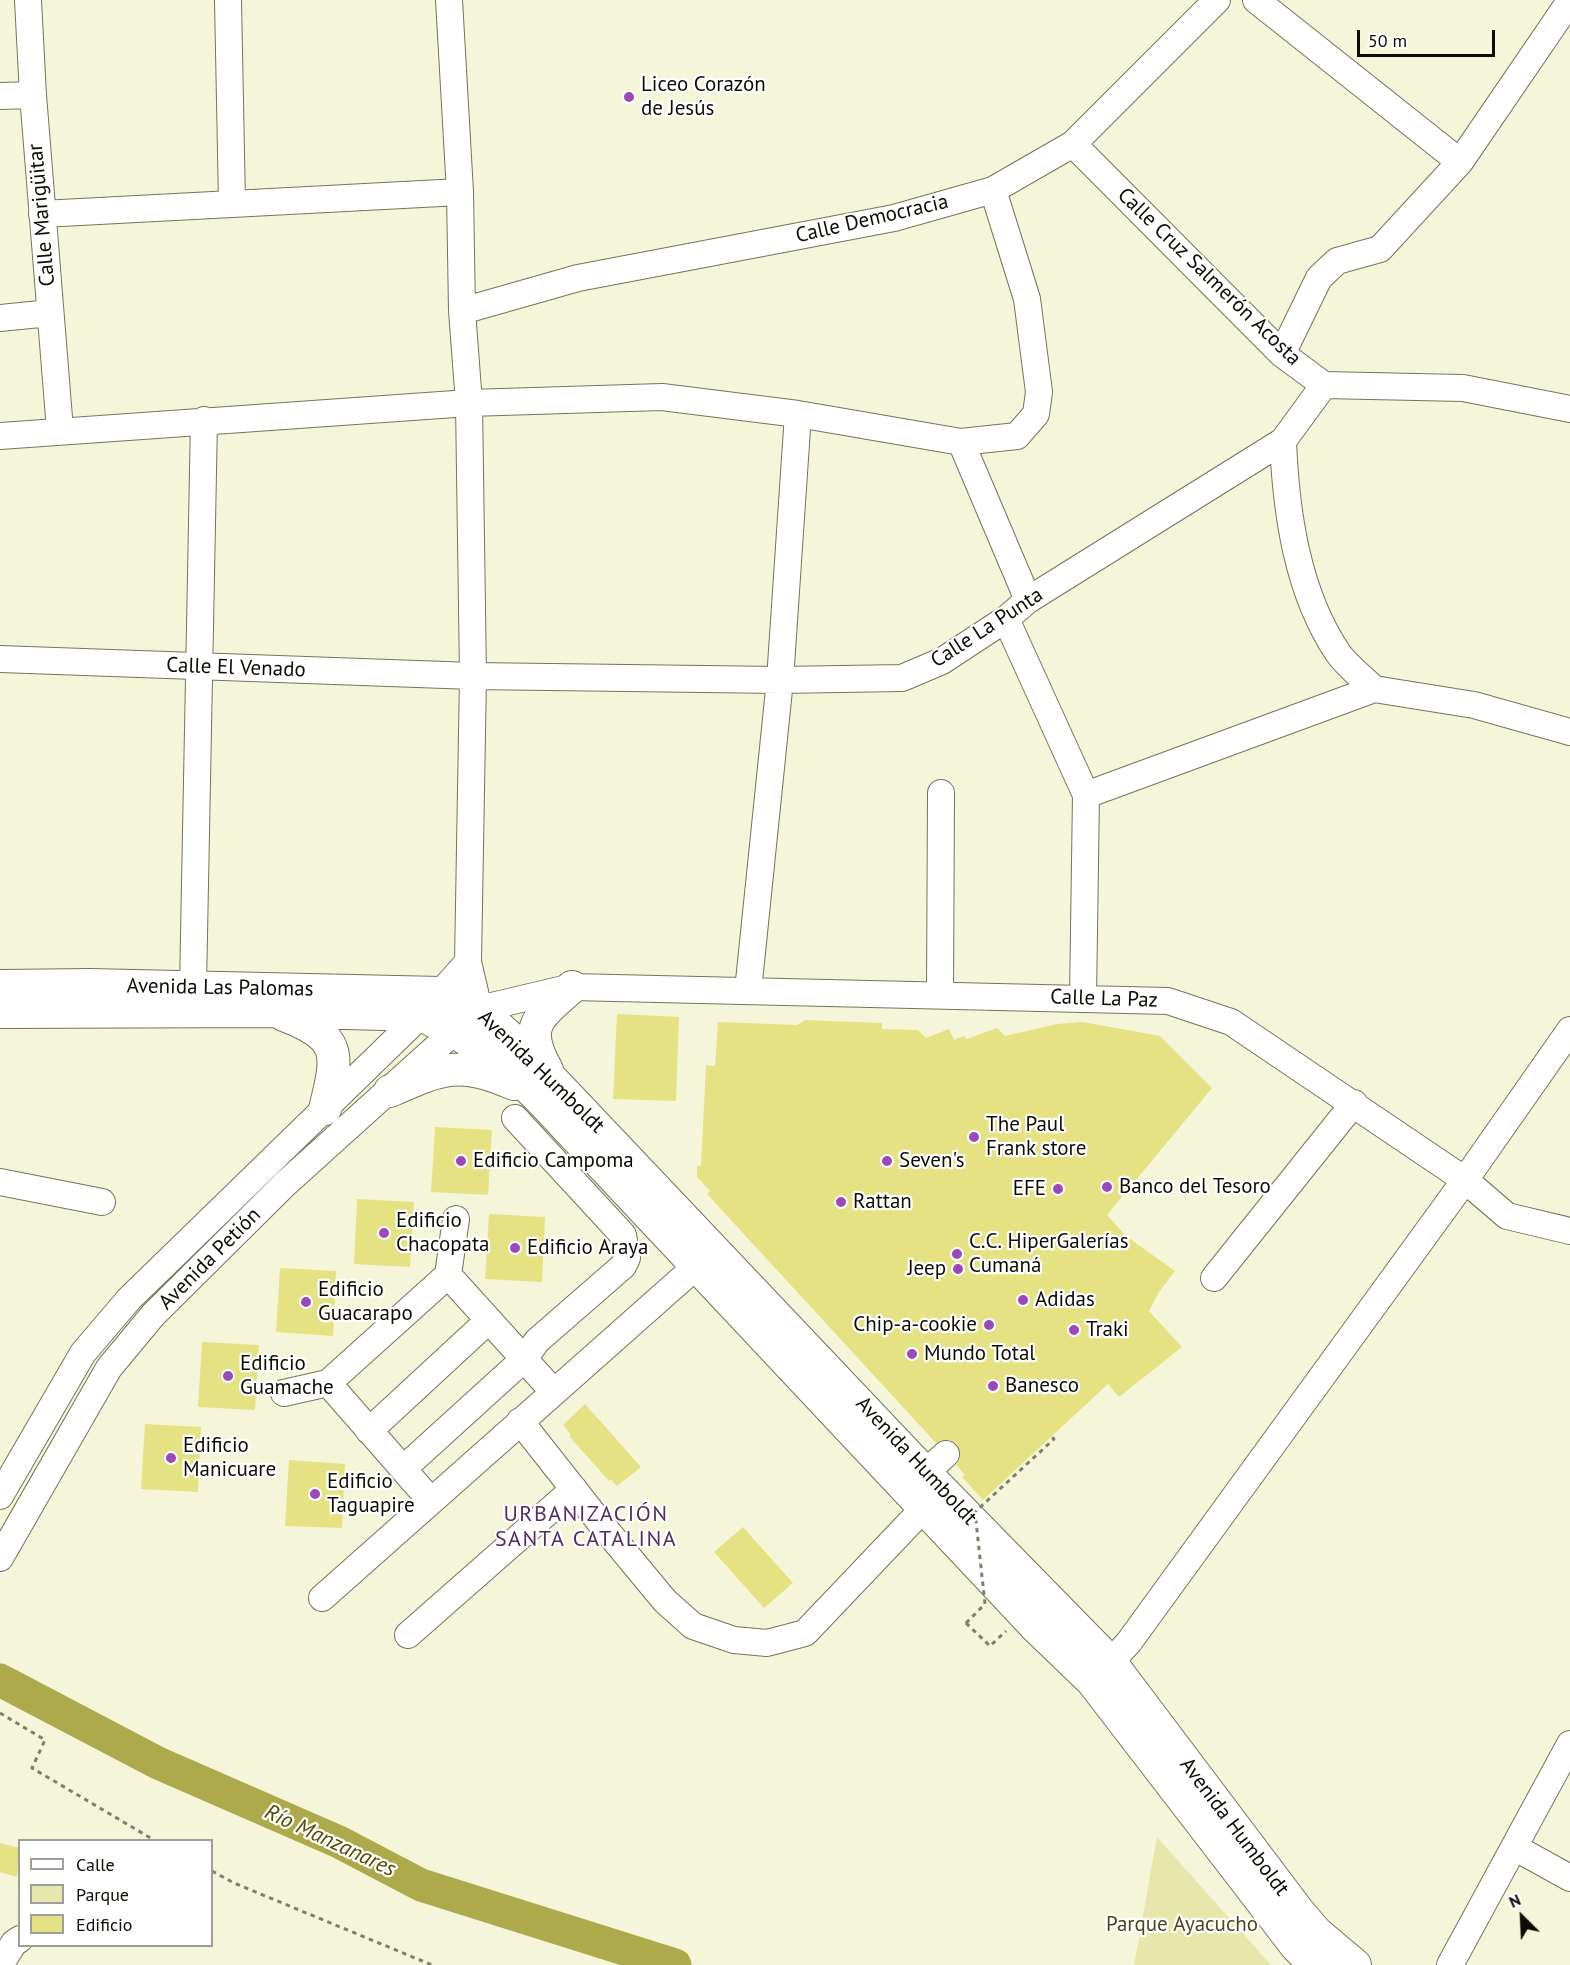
<!DOCTYPE html>
<html>
<head>
<meta charset="utf-8">
<style>
  body { margin:0 }
  #map { position:relative; width:1570px; height:1965px; overflow:hidden; background:#f5f6d9; font-family:"PT Sans",sans-serif }
  canvas { display:block }
  .legend { position:absolute; left:18px; top:1839px; width:195px; height:108px; box-sizing:border-box; background:#fff; border:2px solid #9e9e9b; margin:0; padding:8px 10px; list-style:none; font-size:18px; color:#0c0c04 }
  .legend li { display:flex; align-items:center; gap:12px; height:30px }
  .legend b { width:30px; border:2px solid #9e9e9b }
  .north { position:absolute; left:1492px; top:1887px; width:60px; height:60px; -webkit-text-stroke:4px #fff; paint-order:stroke; rotate:336deg; font-size:16px; font-weight:700; line-height:24px; text-align:center; color:#0c0c04 }
  .north::after { content:''; display:block; margin:auto; width:21px; height:27px; background:#0c0c04; clip-path:polygon(50% 0,100% 100%,50% 72%,0 100%) }
  .scale { position:absolute; left:1357px; top:30px; width:138px; height:27px; box-sizing:border-box; border:3px solid #0c0c04; border-top:0; padding-left:8px; font-size:18px; line-height:21px; white-space:nowrap; color:#0c0c04; -webkit-text-stroke:4px #fff; paint-order:stroke }
</style>
</head>
<body>
<div id="map">
<canvas width="1570" height="1965"></canvas>
<ul class="legend">
<li><b style="height:8px;background:#fff"></b>Calle</li>
<li><b style="height:16px;background:#e7e6ab"></b>Parque</li>
<li><b style="height:16px;background:#e4e283"></b>Edificio</li>
</ul>
<div class="north">N</div>
<div class="scale">50 m</div>
</div>
<script>
const ctx = document.querySelector('canvas').getContext('2d');
ctx.lineJoin = 'round';
function fillPath(path, color) {
  ctx.fillStyle = color;
  ctx.fill(path, 'evenodd');
}
function stroke(path, color, width, dash) {
  ctx.strokeStyle = color;
  ctx.lineWidth = width;
  ctx.lineCap = dash ? 'butt' : 'round';
  ctx.setLineDash(dash || []);
  ctx.stroke(path);
}
function drawText(font, color, halo, rows, align = 'center') {
  ctx.font = font + ' "PT Sans",sans-serif';
  ctx.lineWidth = 4.5;
  ctx.setLineDash([]);
  ctx.textBaseline = 'middle';
  ctx.strokeStyle = halo;
  ctx.fillStyle = color;
  for (const [text, x, y, turn = 0] of rows) {
    ctx.save();
    ctx.translate(x, y);
    ctx.rotate((+turn || 0) * Math.PI / 180);
    ctx.textAlign = isNaN(turn) ? turn : align;
    if (halo) ctx.strokeText(text, 0, 0);
    ctx.fillText(text, 0, 0);
    ctx.restore();
  }
}
const green = new Path2D(`
  M 1157,1837 L 1271,1965 L 1134,1965 Z`);
const river = new Path2D(`
  M 0,1680 L 158,1763 L 339,1842 L 421,1885 L 675,1965`);
const building = new Path2D(`
  M 617,1014 L 679,1017 L 676,1101 L 613,1099 Z
  M 805,1020 L 882,1023 L 882,1029 L 918,1030 L 926,1038 L 949,1029 L 954,1040 L 964,1036 L 967,1039 L 997,1028 L 1005,1036 L 1057,1024 L 1083,1022 L 1160,1036 L 1212,1088 L 1107,1215 L 1126,1236 L 1175,1271 L 1159,1292 L 1149,1311 L 1182,1347 L 1119,1397 L 1108,1384 L 983,1500 L 962,1477 L 965,1475 L 956,1465 L 960,1458 L 957,1444 L 950,1440 L 936,1443 L 707,1194 L 710,1191 L 697,1177 L 697,1166 L 701,1166 L 706,1065 L 715,1066 L 718,1022 L 797,1025 Z
  M 435,1127 L 492,1130 L 488,1195 L 431,1192 Z
  M 357,1199 L 414,1202 L 410,1267 L 354,1264 Z
  M 489,1214 L 545,1217 L 542,1282 L 485,1279 Z
  M 280,1268 L 336,1271 L 333,1336 L 276,1332 Z
  M 202,1342 L 259,1345 L 255,1410 L 198,1407 Z
  M 585,1404 L 641,1467 L 617,1486 L 611,1479 L 609,1481 L 569,1436 L 571,1435 L 563,1425 Z
  M 145,1424 L 201,1427 L 198,1492 L 141,1489 Z
  M 289,1460 L 345,1464 L 342,1528 L 285,1526 Z
  M 743,1527 L 793,1583 L 764,1608 L 714,1552 Z
  M 0,1843 L 20,1848 L 17,1877 L 0,1872 Z`);
const path = new Path2D(`
  M 966,1623 L 990,1646 L 1006,1631
  M 0,1713 L 45,1740 L 32,1768 L 154,1840
  M 212,1871 L 234,1883 L 432,1965`);
const minor = new Path2D(`
  M 28,0 L 33,95 L 60,430
  M 228,0 L 232,203
  M 449,0 L 460,192 L 462,311 L 469,403 L 473,676 L 468,962 L 479,1009
  M 1256,0 L 1460,162
  M 0,96 L 33,95
  M 1073,144 L 1282,354 L 1324,385 L 1463,388 L 1570,409
  M 42,214 L 460,192
  M 462,311 L 578,278 L 894,218 L 993,190 L 1073,144 L 1217,0
  M 0,318 L 50,313
  M 1282,354 L 1319,278 L 1337,261 L 1380,249 L 1460,162 L 1570,1
  M 0,436 L 469,403 L 662,397 L 798,414 L 961,442 L 1017,436 L 1036,414 L 1039,392 L 1027,299 L 993,190
  M 1283,441 C 1286,513 1297,592 1338,653 C 1347,666 1363,678 1374,689
  M 961,442 L 1028,600
  M 1006,619 L 1086,795 L 1083,998
  M 0,659 L 473,676 L 780,680 L 902,678 L 942,661 L 1006,619 L 1028,600 L 1283,441 L 1324,385
  M 1086,795 L 1374,689 L 1474,705 L 1570,732
  M 193,987 L 204,420
  M 748,991 L 780,680 L 798,414
  M 940,995 L 941,793
  M 0,1182 L 102,1202
  M 448,1275 L 553,1391
  M 1214,1278 L 1354,1103
  M 328,1383 L 431,1501
  M 284,1393 L 328,1383 L 448,1275 L 456,1219
  M 520,1421 L 602,1525 L 665,1601 L 693,1626 L 734,1640 L 767,1643 L 805,1633 L 924,1508
  M 369,1431 L 489,1320
  M 403,1469 L 524,1359 L 537,1341 L 623,1266 L 627,1258 L 623,1235 L 515,1118
  M 925,1473 L 946,1454
  M 0,1496 L 83,1353 L 129,1299 L 421,1015 L 468,962
  M 0,1558 L 109,1368 L 153,1315 L 285,1184 L 479,1009 L 572,987 L 1168,1001 L 1231,1022 L 1465,1180 L 1507,1216 L 1570,1231
  M 322,1598 L 710,1254
  M 408,1635 L 574,1489
  M 1097,1677 L 1129,1642 L 1465,1180 L 1570,1030
  M 1514,1847 L 1570,1878
  M 0,1965 L 14,1943 L 20,1939
  M 1450,1965 L 1570,1744`);
const major = new Path2D(`
  M 0,986 L 90,985 L 440,993 L 479,1009 L 526,1052 L 925,1473 L 1111,1663 L 1298,1911 L 1317,1933 L 1355,1965
  M 0,1012 L 272,1011 L 421,1015 L 454,1031 L 506,1066 L 540,1099 L 1037,1628 L 1092,1681 L 1296,1946 L 1315,1965
  M 284,1015 C 342,1037 339,1053 325,1109
  M 547,1070 C 522,1025 538,1018 572,987
  M 390,1091 C 442,1068 459,1060 514,1084`);
const pathBridge = new Path2D(`
  M 966,1623 L 985,1604 L 975,1512 L 1054,1439 L 1051,1436`);
const markers = [
  [629,97,6,"#9c48b6"],
  [974,1137,6,"#9c48b6"],
  [461,1161,6,"#9c48b6"],
  [887,1161,6,"#9c48b6"],
  [1107,1187,6,"#9c48b6"],
  [1058,1189,6,"#9c48b6"],
  [841,1202,6,"#9c48b6"],
  [384,1233,6,"#9c48b6"],
  [515,1248,6,"#9c48b6"],
  [957,1254,6,"#9c48b6"],
  [958,1269,6,"#9c48b6"],
  [1023,1300,6,"#9c48b6"],
  [306,1302,6,"#9c48b6"],
  [989,1325,6,"#9c48b6"],
  [1074,1330,6,"#9c48b6"],
  [912,1354,6,"#9c48b6"],
  [228,1376,6,"#9c48b6"],
  [993,1386,6,"#9c48b6"],
  [171,1458,6,"#9c48b6"],
  [315,1494,6,"#9c48b6"]
];
const poiNames = [
  ["Liceo Corazón",641,85],
  ["de Jesús",641,109],
  ["The Paul",986,1125],
  ["Frank store",986,1149],
  ["Edificio Campoma",473,1161],
  ["Seven's",899,1161],
  ["Banco del Tesoro",1119,1187],
  ["EFE",1046,1189,"right"],
  ["Rattan",853,1202],
  ["Edificio",396,1221],
  ["Chacopata",396,1245],
  ["C.C. HiperGalerías",969,1242],
  ["Cumaná",969,1266],
  ["Edificio Araya",527,1248],
  ["Jeep",946,1269,"right"],
  ["Edificio",318,1290],
  ["Guacarapo",318,1314],
  ["Adidas",1035,1300],
  ["Chip-a-cookie",977,1325,"right"],
  ["Traki",1086,1330],
  ["Mundo Total",924,1354],
  ["Edificio",240,1364],
  ["Guamache",240,1388],
  ["Banesco",1005,1386],
  ["Edificio",183,1446],
  ["Manicuare",183,1470],
  ["Edificio",327,1482],
  ["Taguapire",327,1506]
];
const streetNames = [
  ["Calle Marigüitar",42,215,-95],
  ["Calle Democracia",872,219,-13],
  ["Calle Cruz Salmerón Acosta",1209,277,44],
  ["Calle La Punta",987,628,-33],
  ["Calle El Venado",236,668,2],
  ["Avenida Las Palomas",220,988,1],
  ["Calle La Paz",1104,999,2],
  ["Avenida Humboldt",541,1072,44],
  ["Avenida Petión",210,1259,-45],
  ["Avenida Humboldt",916,1461,47],
  ["Avenida Humboldt",1234,1827,53]
];
const parkNames = [
  ["Parque Ayacucho",1182,1925]
];
const neighbourhoodNames = [
  ["URBANIZACIÓN",586,1515],
  ["SANTA CATALINA",586,1540]
];
const waterNames = [
  ["Río Manzanares",330,1841,25]
];
fillPath(green, '#e7e6ab');
stroke(river, '#acaa4b', 33);
fillPath(building, '#e4e283');
stroke(minor, '#74745b', 28);
stroke(major, '#74745b', 34);
stroke(path, '#7e7f6d', 3, [4.5, 4.5]);
stroke(minor, '#fff', 26);
stroke(major, '#fff', 32);
stroke(pathBridge, '#7e7f6d', 3, [4.5, 4.5]);
for (const [x, y, r, color] of markers) {
  const dot = new Path2D();
  dot.arc(x, y, r, 0, 2 * Math.PI);
  ctx.fillStyle = color;
  ctx.fill(dot);
  stroke(dot, '#fff', 2);
}
drawText('21px', '#0c0c04', '#fff', poiNames, 'left');
drawText('21px', '#0c0c04', '#fff', streetNames);
drawText('21px', '#484720', '#fff', parkNames);
ctx.letterSpacing = '1.5px';
drawText('22px', '#562d63', '#fff', neighbourhoodNames);
ctx.letterSpacing = '0px';
drawText('italic 22px', '#4f4c00', '#fff', waterNames);
</script>
</body>
</html>
